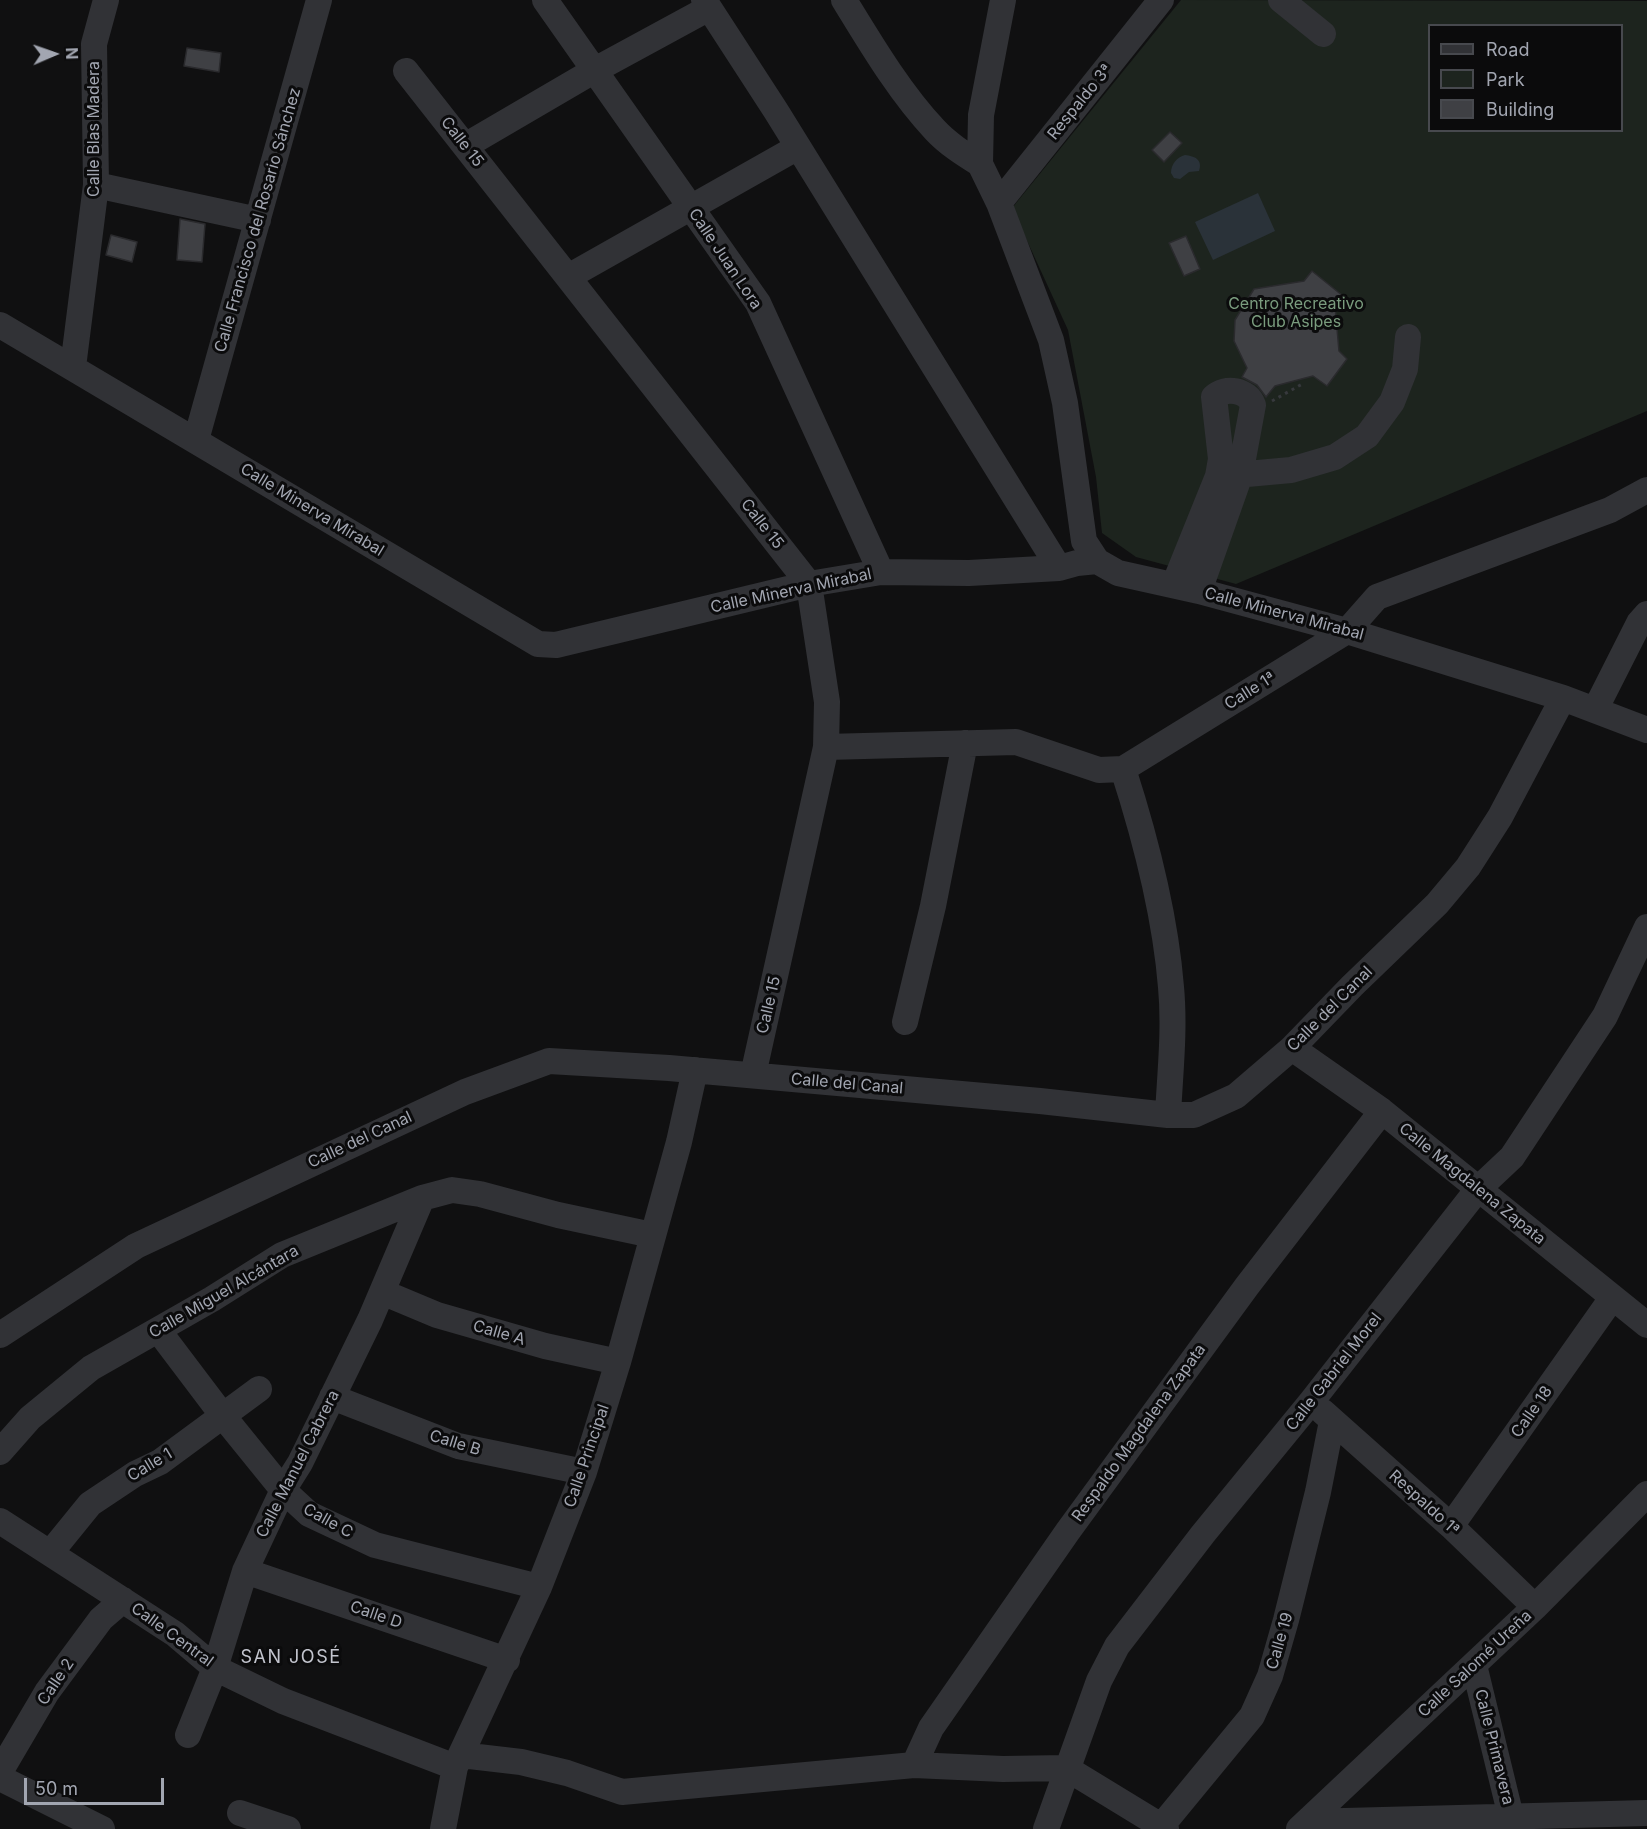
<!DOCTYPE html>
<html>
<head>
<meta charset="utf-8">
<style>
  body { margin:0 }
  #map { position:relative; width:1647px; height:1829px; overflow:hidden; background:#101011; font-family:Inter,sans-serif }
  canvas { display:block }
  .legend { position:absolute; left:1428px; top:24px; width:195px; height:108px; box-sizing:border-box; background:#0b0b0c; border:2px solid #47494e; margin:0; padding:8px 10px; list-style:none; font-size:18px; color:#a2a6b1 }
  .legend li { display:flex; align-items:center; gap:12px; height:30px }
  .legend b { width:30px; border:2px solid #47494e }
  .north { position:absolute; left:24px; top:24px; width:60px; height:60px; -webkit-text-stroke:4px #0b0b0c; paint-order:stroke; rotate:88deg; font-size:16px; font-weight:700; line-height:24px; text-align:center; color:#a2a6b1 }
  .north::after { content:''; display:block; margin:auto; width:21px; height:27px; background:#a2a6b1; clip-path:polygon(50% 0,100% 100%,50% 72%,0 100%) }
  .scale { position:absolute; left:24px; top:1778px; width:140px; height:27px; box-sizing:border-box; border:3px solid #a2a6b1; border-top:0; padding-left:8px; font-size:18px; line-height:21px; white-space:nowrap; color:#a2a6b1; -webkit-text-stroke:4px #0b0b0c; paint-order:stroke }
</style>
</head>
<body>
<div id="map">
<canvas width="1647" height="1829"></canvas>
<ul class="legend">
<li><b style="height:8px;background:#313236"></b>Road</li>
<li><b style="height:16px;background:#1d241e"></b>Park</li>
<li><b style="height:16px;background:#3f4044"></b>Building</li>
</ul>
<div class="north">N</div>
<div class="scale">50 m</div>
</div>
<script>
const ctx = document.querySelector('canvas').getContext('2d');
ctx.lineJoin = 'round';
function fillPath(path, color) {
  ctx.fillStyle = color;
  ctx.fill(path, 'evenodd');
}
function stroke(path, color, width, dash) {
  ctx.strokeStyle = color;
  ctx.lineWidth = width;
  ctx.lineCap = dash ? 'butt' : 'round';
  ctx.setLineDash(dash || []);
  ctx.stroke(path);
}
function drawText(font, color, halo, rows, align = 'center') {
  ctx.font = font + ' Inter,sans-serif';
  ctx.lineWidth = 6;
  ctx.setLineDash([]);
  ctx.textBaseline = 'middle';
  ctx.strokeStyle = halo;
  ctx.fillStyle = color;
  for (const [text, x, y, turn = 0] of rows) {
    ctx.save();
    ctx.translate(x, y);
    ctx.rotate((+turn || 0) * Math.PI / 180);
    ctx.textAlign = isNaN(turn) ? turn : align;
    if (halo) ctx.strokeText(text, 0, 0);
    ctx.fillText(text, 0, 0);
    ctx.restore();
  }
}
const green = new Path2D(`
  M 1181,0 L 1647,1 L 1647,411 L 1236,584 L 1136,557 L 1102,533 L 1096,477 L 1068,330 L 1012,208 ZM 1430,26 L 1622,26 L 1622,130 L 1430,130 Z`);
const water = new Path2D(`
  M 1185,155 C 1195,156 1203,160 1199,171 L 1189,172 L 1180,179 L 1174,178 L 1171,173 C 1171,164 1177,157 1185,155 Z
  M 1258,193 L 1275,231 L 1213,260 L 1195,222 Z`);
const building = new Path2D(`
  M 187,48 L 221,53 L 219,72 L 184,66 Z
  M 1170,132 L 1182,143 L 1164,162 L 1152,150 Z
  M 180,219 L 205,224 L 202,262 L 177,260 Z
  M 111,235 L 137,242 L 132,262 L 106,255 Z
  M 1186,236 L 1200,269 L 1184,276 L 1169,243 Z
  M 1312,271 L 1343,296 L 1335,306 L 1339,351 L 1347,359 L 1327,386 L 1313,376 L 1275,386 L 1266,397 L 1257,385 L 1242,377 L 1247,368 L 1234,341 L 1235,320 L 1254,289 L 1304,281 Z`);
const path = new Path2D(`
  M 1272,401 L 1304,383`);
const minor = new Path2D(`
  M 545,0 L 758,303 L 881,572
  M 704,0 L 776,111 L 1059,568
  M 844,0 C 871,44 900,93 935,130 C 948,144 964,154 980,164
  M 1003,0 L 981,115 L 980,164 L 999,203 L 1051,340 L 1065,403 L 1084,541 L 1097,561
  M 1281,0 L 1323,34
  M 406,71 L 809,584 L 827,702 L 826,747 L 753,1075
  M 465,146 L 595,70 L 709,8
  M 96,185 L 258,220
  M 999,203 L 1161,0
  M 568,277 L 798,147
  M 0,325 L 538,644 L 556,645 L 809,584 L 881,572 L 969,573 L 1059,568 L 1077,563 L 1097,561 L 1118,573 L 1199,591 L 1347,631 L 1563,698 L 1647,730
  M 73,367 L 96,185 L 94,44 L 106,0
  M 196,440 L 319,0
  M 1225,476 L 1291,470 L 1335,457 L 1367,436 L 1392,402 L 1405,369 L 1408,337
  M 1174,585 L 1218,476 L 1221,459 L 1214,397 C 1225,386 1248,390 1253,405 L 1240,475 L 1199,591
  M 1595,710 L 1639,623 L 1647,614
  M 826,747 L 1016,742 L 1099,770 L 1123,769 L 1347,631 L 1377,597 L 1610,510 L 1647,490
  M 1123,769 C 1146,840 1165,913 1171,987 C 1175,1030 1170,1073 1168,1115
  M 905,1022 L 933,906 L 965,743
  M 1292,1048 L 1382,1111 L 1647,1325
  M 382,1292 L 437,1315 L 545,1346 L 618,1362
  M 158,1330 L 223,1416 L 283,1490 L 309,1514 L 375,1545 L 539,1587
  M 0,1335 L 136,1246 L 465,1092 L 549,1061 L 669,1068 L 1040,1101 L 1168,1115 L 1194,1115 L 1236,1096 L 1292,1048 L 1352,986 L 1437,904 L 1468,867 L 1500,817 L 1563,698
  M 332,1397 L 458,1446 L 584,1472
  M 1323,1412 L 1451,1526 L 1535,1607
  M 0,1452 L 30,1418 L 91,1368 L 212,1299 L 282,1255 L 422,1198 L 452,1190 L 480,1194 L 558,1215 L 652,1235
  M 0,1521 L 175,1634 L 215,1668 L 283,1701 L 455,1767
  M 1451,1526 L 1612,1298
  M 51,1552 L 90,1504 L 135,1474 L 160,1462 L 259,1389
  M 245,1571 L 507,1660
  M 1474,1665 L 1514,1829
  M 188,1735 L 215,1668 L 245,1571 L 283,1490 L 300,1463 L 370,1320 L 422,1198
  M 461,1755 L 521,1762 L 567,1773 L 622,1792 L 914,1765 L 1003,1769 L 1066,1768 L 1166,1829
  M 914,1765 L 931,1728 L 1068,1531 L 1247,1286 L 1382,1111
  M 0,1772 L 47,1692 L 101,1619 L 123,1600
  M 0,1778 L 102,1829
  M 240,1813 L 288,1829
  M 1307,1822 L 1647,1813
  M 443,1829 L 455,1767 L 539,1587 L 584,1472 L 618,1362 L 679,1142 L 695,1070
  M 1046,1829 L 1099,1681 L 1117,1646 L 1203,1534 L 1311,1402 L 1478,1189 L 1512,1157 L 1605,1016 L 1647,927
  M 1159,1829 L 1252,1716 L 1270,1676 L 1286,1620 L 1318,1492 L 1332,1421
  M 1299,1829 L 1535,1607 L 1647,1494`);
const streetNames = [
  ["Respaldo 3ª",1080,102,-51],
  ["Calle Blas Madera",94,129,-90],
  ["Calle 15",462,142,52],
  ["Calle Francisco del Rosario Sánchez",258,220,-74],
  ["Calle Juan Lora",725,259,56],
  ["Calle Minerva Mirabal",312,510,31],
  ["Calle 15",762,524,52],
  ["Calle Minerva Mirabal",791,591,-12],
  ["Calle Minerva Mirabal",1284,614,15],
  ["Calle 1ª",1250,691,-32],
  ["Calle 15",769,1005,-77],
  ["Calle del Canal",1330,1009,-45],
  ["Calle del Canal",847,1084,5],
  ["Calle del Canal",360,1140,-25],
  ["Calle Magdalena Zapata",1472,1184,39],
  ["Calle Miguel Alcántara",224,1292,-30],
  ["Calle A",499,1333,16],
  ["Calle Gabriel Morel",1334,1372,-52],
  ["Calle 18",1532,1412,-55],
  ["Respaldo Magdalena Zapata",1139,1433,-54],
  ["Calle B",455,1443,17],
  ["Calle Principal",587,1456,-71],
  ["Calle Manuel Cabrera",298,1464,-63],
  ["Calle 1",150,1465,-31],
  ["Respaldo 1ª",1424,1503,42],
  ["Calle C",328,1521,29],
  ["Calle D",376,1615,19],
  ["Calle Central",172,1635,36],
  ["Calle 19",1280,1641,-74],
  ["Calle Salomé Ureña",1475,1664,-43],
  ["Calle 2",56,1682,-56],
  ["Calle Primavera",1494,1747,76]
];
const parkNames = [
  ["Centro Recreativo",1296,304],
  ["Club Asipes",1296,322]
];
const neighbourhoodNames = [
  ["SAN JOSÉ",291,1658]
];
fillPath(green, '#1d241e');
fillPath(water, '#2a3239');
fillPath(building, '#3f4044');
stroke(building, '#2a2a2d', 1.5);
stroke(path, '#37393d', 3, [3, 4.5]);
stroke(minor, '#313236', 26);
drawText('16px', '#a2a6b1', '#0b0b0c', streetNames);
drawText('16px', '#7a9c7e', '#0b0b0c', parkNames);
ctx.letterSpacing = '1.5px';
drawText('18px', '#c3c5ce', '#0b0b0c', neighbourhoodNames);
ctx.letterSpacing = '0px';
</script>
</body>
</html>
